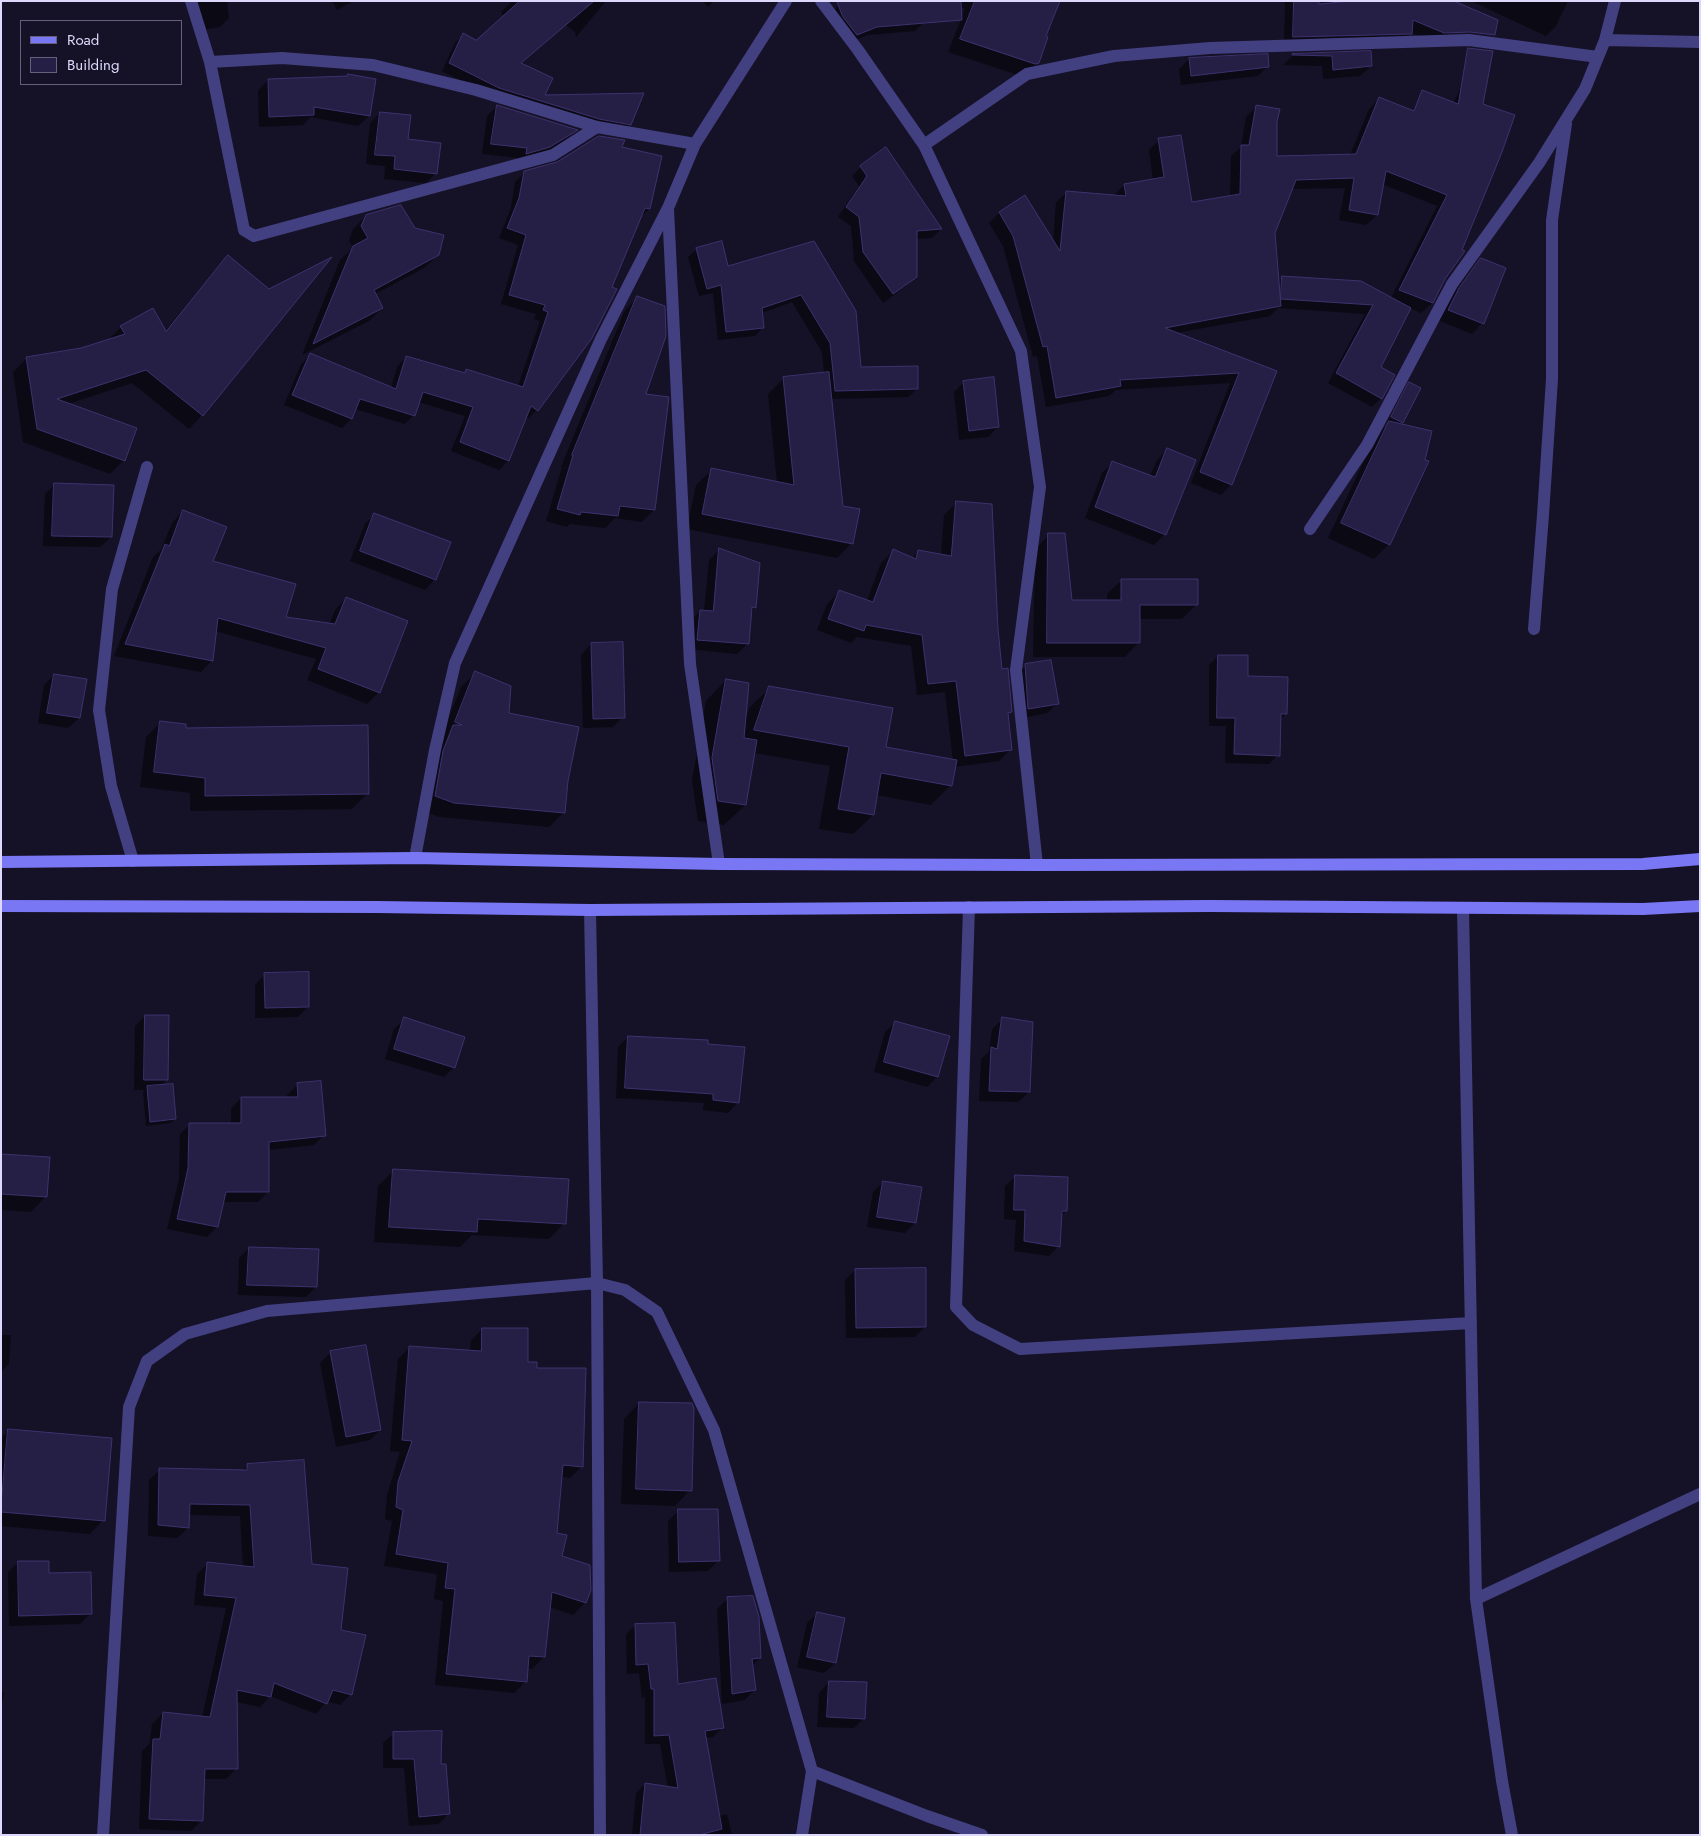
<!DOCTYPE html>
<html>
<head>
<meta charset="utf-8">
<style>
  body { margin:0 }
  #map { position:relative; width:1701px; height:1836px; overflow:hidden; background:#151126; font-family:Jost,sans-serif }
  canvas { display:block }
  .frame { position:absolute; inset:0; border:2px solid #ddd9fc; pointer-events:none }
  .legend { position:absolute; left:20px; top:20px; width:162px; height:65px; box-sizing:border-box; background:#151126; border:1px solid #65617c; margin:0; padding:6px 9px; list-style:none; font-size:15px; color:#ddd9fc }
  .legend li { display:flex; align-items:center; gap:10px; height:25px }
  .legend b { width:25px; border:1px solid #65617c }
</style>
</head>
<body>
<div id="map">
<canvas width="1701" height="1836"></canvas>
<div class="frame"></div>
<ul class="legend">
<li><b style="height:6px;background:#7a77f5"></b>Road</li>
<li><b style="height:14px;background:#261f45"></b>Building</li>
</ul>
</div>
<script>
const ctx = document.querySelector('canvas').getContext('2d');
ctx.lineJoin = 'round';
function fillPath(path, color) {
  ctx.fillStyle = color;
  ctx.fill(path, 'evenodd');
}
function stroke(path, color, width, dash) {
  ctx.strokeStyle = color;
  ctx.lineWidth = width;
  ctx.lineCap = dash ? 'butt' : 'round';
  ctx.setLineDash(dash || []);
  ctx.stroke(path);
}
const shadow = new Path2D(`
  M 190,1 L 227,1 L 229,18 L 220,27 L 197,31 Z
  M 332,1 L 354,1 L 337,10 Z
  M 512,1 L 606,1 L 576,37 L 575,32 L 566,25 L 520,63 L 543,96 L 630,124 L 622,132 L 491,96 L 442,71 L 455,43 L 463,35 L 476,41 L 504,17 L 501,12 Z
  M 703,1 L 714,1 L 708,7 Z
  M 949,1 L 1059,1 L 1045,37 L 1038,62 L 1025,76 L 1021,76 L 948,52 L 965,9 Z
  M 1285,1 L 1457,1 L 1450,32 L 1440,42 L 1434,42 L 1411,33 L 1401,43 L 1284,46 Z
  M 1471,1 L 1568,1 L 1556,26 L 1546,36 Z
  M 839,5 L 924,22 L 915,31 L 868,35 L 848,43 L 831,14 Z
  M 1370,52 L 1371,66 L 1360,76 L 1323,79 L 1322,66 L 1283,65 L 1293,55 Z
  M 1189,59 L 1268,66 L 1258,76 L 1181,85 L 1179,69 Z
  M 1472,62 L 1444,279 L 1432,303 L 1421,313 L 1410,308 L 1379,368 L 1381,398 L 1372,407 L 1328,383 L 1365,314 L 1278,308 L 1270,316 L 1176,333 L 1275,372 L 1231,484 L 1221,495 L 1191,483 L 1230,383 L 1116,390 L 1109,396 L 1046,407 L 1037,356 L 1033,357 L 1003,246 L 989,223 L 999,213 L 1025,197 L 1053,241 L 1056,202 L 1067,192 L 1114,195 L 1124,185 L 1153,180 L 1149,150 L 1159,140 L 1191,204 L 1230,197 L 1231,156 L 1241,147 L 1246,117 L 1257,106 L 1276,121 L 1276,157 L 1350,155 L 1369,109 L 1379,99 L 1438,138 ZM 1382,184 L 1437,206 L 1391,298 L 1283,277 L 1278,282 L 1274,233 L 1291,189 L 1345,188 L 1339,220 L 1366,225 L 1377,215 Z
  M 268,80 L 369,116 L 358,126 L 310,117 L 303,125 L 259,127 L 258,91 Z
  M 497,106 L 575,130 L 566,140 L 538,157 L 518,158 L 482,154 L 487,116 Z
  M 380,113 L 436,173 L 426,183 L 384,179 L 385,166 L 366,164 L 370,123 Z
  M 620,148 L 660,157 L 649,209 L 640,218 L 537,410 L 528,419 L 525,417 L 508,461 L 499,470 L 451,451 L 465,416 L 418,402 L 414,415 L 405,424 L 355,409 L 351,419 L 342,428 L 284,405 L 301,364 L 310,355 L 391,388 L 397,367 L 406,357 L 463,374 L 466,371 L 518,386 L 540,321 L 534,319 L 536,314 L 501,304 L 518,245 L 499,238 L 511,208 L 515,182 L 524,173 Z
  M 861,167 L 941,229 L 932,238 L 916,239 L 916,276 L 906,286 L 883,303 L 854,261 L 851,226 L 838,217 L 859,186 L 852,176 Z
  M 366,216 L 414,230 L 438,255 L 424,268 L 375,294 L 382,308 L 369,321 L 302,355 L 340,260 L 353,248 L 349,240 L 353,229 Z
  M 813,243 L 860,368 L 917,389 L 908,397 L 830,399 L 842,507 L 852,543 L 837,558 L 687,529 L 696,485 L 712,470 L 777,483 L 768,394 L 783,379 L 824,374 L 822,352 L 792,302 L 762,313 L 763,327 L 755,336 L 718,340 L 713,293 L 699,296 L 688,257 L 697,249 L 727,267 Z
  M 228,257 L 269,290 L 327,261 L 202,415 L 189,429 L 132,383 L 68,404 L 124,460 L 110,474 L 23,442 L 13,372 L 27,358 L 81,350 L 107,341 L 121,327 L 165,331 L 215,270 Z
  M 1481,259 L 1505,269 L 1482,323 L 1472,334 L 1438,320 L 1449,300 L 1471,270 Z
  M 637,298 L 654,510 L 642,522 L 615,518 L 605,528 L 570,524 L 567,527 L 546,521 L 562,467 L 561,467 L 625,310 Z
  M 964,382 L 998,427 L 988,437 L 959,440 L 954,392 Z
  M 1410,384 L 1419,389 L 1400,425 L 1423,460 L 1427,462 L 1388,545 L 1374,559 L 1328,538 L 1375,437 L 1389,423 L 1387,422 L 1405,389 Z
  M 1167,450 L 1165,534 L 1154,545 L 1085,518 L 1102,473 L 1113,463 L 1150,476 L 1157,460 Z
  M 55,484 L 111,537 L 100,547 L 43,546 L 45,494 Z
  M 956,503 L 996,629 L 1001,670 L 1011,712 L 1007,716 L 1011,749 L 999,761 L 954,767 L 950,786 L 931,805 L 876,795 L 873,815 L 853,834 L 819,829 L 830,766 L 754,753 L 745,805 L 724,825 L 698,821 L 692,780 L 706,701 L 726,680 L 745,720 L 750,707 L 770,688 L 885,748 L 953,761 L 945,692 L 917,695 L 911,646 L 857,637 L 851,643 L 817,630 L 827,604 L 839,592 L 867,601 L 881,563 L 893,551 L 912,558 L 918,552 L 941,555 L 944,515 Z
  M 183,511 L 212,561 L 284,618 L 329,625 L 335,610 L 346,598 L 379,692 L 367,704 L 307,680 L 316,659 L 215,631 L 212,660 L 201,672 L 114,656 L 153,557 L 161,550 L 172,523 Z
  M 375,514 L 435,579 L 425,590 L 350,561 L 365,524 Z
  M 1049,535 L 1071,601 L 1107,601 L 1107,594 L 1122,580 L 1197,604 L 1182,619 L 1139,619 L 1139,642 L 1125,657 L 1033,657 L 1035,549 Z
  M 719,550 L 758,563 L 754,608 L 750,612 L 748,643 L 737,654 L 688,649 L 690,621 L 700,611 L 704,611 L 709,560 Z
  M 591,644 L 623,717 L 613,727 L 583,728 L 581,655 Z
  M 1218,656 L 1246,677 L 1286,714 L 1279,720 L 1278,755 L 1269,764 L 1225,763 L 1226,726 L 1209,726 L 1209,665 Z
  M 1026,666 L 1058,703 L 1047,713 L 1019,719 L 1015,676 Z
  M 475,673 L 507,714 L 566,781 L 564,812 L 549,827 L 439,817 L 421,810 L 441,737 L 461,687 Z
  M 54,675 L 79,718 L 68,728 L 38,723 L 44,685 Z
  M 161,722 L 184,730 L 367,794 L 352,809 L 190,811 L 190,793 L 140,787 L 146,737 Z
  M 265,974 L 308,1007 L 298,1017 L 255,1018 L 255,985 Z
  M 145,1016 L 167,1080 L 160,1086 L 175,1119 L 170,1123 L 146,1126 L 143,1092 L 145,1090 L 134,1090 L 135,1026 Z
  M 405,1019 L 454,1067 L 444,1077 L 385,1059 L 394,1029 Z
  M 1003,1019 L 1029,1092 L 1018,1102 L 979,1101 L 981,1059 L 989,1052 L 992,1029 Z
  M 896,1022 L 937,1077 L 927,1087 L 874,1072 L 885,1032 Z
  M 628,1037 L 706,1045 L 738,1102 L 728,1113 L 703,1110 L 704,1103 L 616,1098 L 618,1047 Z
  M 298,1084 L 324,1135 L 314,1145 L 268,1150 L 268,1192 L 258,1202 L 223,1202 L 217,1227 L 207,1237 L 167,1229 L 179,1179 L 180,1134 L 190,1124 L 231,1124 L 231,1109 L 241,1098 L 288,1098 L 287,1095 Z
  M 1,1155 L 46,1196 L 31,1212 L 1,1210 Z
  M 393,1171 L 564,1223 L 549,1239 L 472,1235 L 460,1247 L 374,1242 L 378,1186 Z
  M 1016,1176 L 1066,1210 L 1061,1216 L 1059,1246 L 1049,1256 L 1014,1251 L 1016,1220 L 1004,1219 L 1005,1186 Z
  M 883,1182 L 915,1223 L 905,1233 L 867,1227 L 873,1192 Z
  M 249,1248 L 316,1287 L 306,1297 L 238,1295 L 239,1258 Z
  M 855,1270 L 925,1327 L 915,1337 L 846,1338 L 845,1280 Z
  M 482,1329 L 536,1369 L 582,1466 L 570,1478 L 561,1477 L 556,1534 L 561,1556 L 585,1603 L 573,1615 L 549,1607 L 544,1657 L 532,1669 L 527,1668 L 526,1681 L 514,1693 L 435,1685 L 443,1601 L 434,1599 L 437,1574 L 384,1566 L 392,1521 L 385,1519 L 387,1495 L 400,1452 L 390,1451 L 398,1359 L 410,1347 L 470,1352 L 471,1341 Z
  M 1,1335 L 11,1335 L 9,1364 L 1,1372 Z
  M 331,1352 L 380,1430 L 370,1440 L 336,1447 L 320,1363 Z
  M 639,1403 L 690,1490 L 675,1506 L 621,1504 L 624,1419 Z
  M 9,1430 L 103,1520 L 90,1534 L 1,1526 L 1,1438 Z
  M 248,1465 L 310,1565 L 340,1631 L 351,1694 L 340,1705 L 327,1701 L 316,1714 L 270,1696 L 260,1707 L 236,1702 L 237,1768 L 226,1779 L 204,1779 L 202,1820 L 191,1831 L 139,1829 L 142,1751 L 150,1743 L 152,1724 L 163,1713 L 202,1718 L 226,1608 L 194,1605 L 197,1574 L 208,1563 L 243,1567 L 240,1516 L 188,1515 L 188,1528 L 177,1538 L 148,1536 L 149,1480 L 160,1470 L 242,1471 Z
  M 678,1511 L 718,1561 L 708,1571 L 669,1572 L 668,1521 Z
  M 18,1562 L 48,1574 L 90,1614 L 80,1624 L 9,1626 L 8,1572 Z
  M 752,1597 L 760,1658 L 752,1666 L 755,1689 L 745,1700 L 722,1704 L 717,1609 L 727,1599 Z
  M 817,1613 L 844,1619 L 835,1663 L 824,1673 L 797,1667 L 807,1623 Z
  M 636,1625 L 677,1686 L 722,1728 L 713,1737 L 705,1738 L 719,1816 L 727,1814 L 732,1835 L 632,1835 L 636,1793 L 645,1784 L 668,1788 L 660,1744 L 645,1744 L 645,1697 L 642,1698 L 639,1673 L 627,1674 L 626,1634 Z
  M 829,1682 L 864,1718 L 854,1728 L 817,1727 L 819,1693 Z
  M 1,1691 L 4,1692 L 1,1713 Z
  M 394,1733 L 440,1766 L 449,1813 L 439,1824 L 409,1826 L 404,1768 L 383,1768 L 383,1743 Z`);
const building = new Path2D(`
  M 520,1 L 594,1 L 521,63 L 553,78 L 545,95 L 644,93 L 631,125 L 599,119 L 499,88 L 449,63 L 463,33 L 476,40 Z
  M 837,1 L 961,1 L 962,20 L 877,27 L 857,35 L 843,17 Z
  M 975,1 L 1060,1 L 1046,36 L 1048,37 L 1039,63 L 1035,64 L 960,39 Z
  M 1294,1 L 1319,1 L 1319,4 L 1352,1 L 1454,1 L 1498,20 L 1495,35 L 1470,32 L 1444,33 L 1413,20 L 1412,34 L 1293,37 Z
  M 1468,48 L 1493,51 L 1483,104 L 1515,115 L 1502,152 L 1462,250 L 1465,251 L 1445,279 L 1433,303 L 1399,290 L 1447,195 L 1386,171 L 1378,215 L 1349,210 L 1354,178 L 1296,180 L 1275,233 L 1281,306 L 1165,328 L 1277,371 L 1232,485 L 1200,472 L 1239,373 L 1120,380 L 1121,386 L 1056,398 L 1047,346 L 1043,347 L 1013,236 L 999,212 L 1025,195 L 1060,251 L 1066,191 L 1126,196 L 1124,184 L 1164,177 L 1158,138 L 1181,135 L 1192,202 L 1240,194 L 1241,145 L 1249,145 L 1256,105 L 1280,109 L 1277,122 L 1277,156 L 1356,154 L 1379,97 L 1414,111 L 1422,90 L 1458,104 Z
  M 1371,51 L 1372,66 L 1333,70 L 1332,56 L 1292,55 L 1292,54 Z
  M 1268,54 L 1269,67 L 1191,76 L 1189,58 Z
  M 348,74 L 376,79 L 370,116 L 314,107 L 314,115 L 269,117 L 268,79 L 347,76 Z
  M 497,105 L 578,130 L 550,147 L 526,154 L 527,148 L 491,144 Z
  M 380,112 L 411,115 L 408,139 L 441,143 L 437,174 L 394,169 L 395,156 L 375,155 Z
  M 599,136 L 625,140 L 622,147 L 662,156 L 650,209 L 645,208 L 612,287 L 617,289 L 592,338 L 538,411 L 531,406 L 509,461 L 460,442 L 473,407 L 423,392 L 415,416 L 360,399 L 352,419 L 292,395 L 310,353 L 396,389 L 406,356 L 465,373 L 466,369 L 523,387 L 548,312 L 543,310 L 545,305 L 509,295 L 526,235 L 507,228 L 519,198 L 524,171 L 557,162 Z
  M 886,147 L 942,229 L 917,231 L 917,277 L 893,294 L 863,252 L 859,217 L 846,207 L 867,176 L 860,166 Z
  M 401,205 L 415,228 L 444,235 L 439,255 L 374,290 L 383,308 L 313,344 L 353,246 L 368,238 L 361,226 L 366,215 Z
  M 722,241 L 728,266 L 814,241 L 856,311 L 861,367 L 918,366 L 918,389 L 835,391 L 830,343 L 801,295 L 762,308 L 764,328 L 726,332 L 721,285 L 707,289 L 696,248 Z
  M 228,255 L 269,289 L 332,257 L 203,416 L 146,370 L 57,399 L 137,428 L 125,461 L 37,429 L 26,357 L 81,348 L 125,334 L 120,326 L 153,308 L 166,331 Z
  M 1481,258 L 1506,268 L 1484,324 L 1448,310 L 1459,288 Z
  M 1282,276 L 1361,281 L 1411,308 L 1381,367 L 1395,375 L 1382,399 L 1336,373 L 1373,305 L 1281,299 Z
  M 637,296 L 665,306 L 666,336 L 646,394 L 669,397 L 655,510 L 620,506 L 618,516 L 581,512 L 580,515 L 557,509 L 573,455 L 572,455 Z
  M 829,372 L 843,506 L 860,509 L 853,544 L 702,514 L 711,468 L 794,485 L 783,377 Z
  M 994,377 L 999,427 L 969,431 L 963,381 Z
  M 1409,382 L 1421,388 L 1403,423 L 1391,417 Z
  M 1389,421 L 1432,431 L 1425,460 L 1429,461 L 1390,545 L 1341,523 Z
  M 1167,448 L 1196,460 L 1166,535 L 1095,507 L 1112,461 L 1155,477 Z
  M 54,483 L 114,485 L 112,537 L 52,536 Z
  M 956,501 L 992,504 L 998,629 L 1002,669 L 1008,668 L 1012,712 L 1008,713 L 1012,750 L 965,756 L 956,681 L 928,684 L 922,635 L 866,625 L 864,631 L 828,619 L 839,590 L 873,602 L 893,549 L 916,559 L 918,550 L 951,556 Z
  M 183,510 L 227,527 L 213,561 L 296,584 L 286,617 L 335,624 L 346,597 L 408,621 L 380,693 L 318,669 L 326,648 L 218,618 L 213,661 L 125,644 L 165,544 L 169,546 Z
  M 374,513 L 451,542 L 436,580 L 360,551 Z
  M 1048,533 L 1065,533 L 1072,600 L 1121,600 L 1121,579 L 1198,579 L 1198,605 L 1140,605 L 1140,643 L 1047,643 Z
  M 719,548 L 760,563 L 756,608 L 752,607 L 749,644 L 697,640 L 700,610 L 713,611 Z
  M 623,642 L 625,718 L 593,719 L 591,643 Z
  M 1218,655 L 1248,655 L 1248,676 L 1288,677 L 1287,714 L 1281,714 L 1280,756 L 1234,754 L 1235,718 L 1217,718 Z
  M 1051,660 L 1059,704 L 1028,709 L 1025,664 Z
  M 475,671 L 511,686 L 509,713 L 579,727 L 568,781 L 565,813 L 454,803 L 435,796 L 443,751 L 453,725 L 462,725 L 455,722 Z
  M 54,674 L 87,679 L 80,718 L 47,713 Z
  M 726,679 L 749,683 L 744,738 L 757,740 L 746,805 L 718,801 L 712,758 Z
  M 769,686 L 893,708 L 886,747 L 957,760 L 952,786 L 881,773 L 874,815 L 838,809 L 849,747 L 754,730 Z
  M 160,721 L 186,724 L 186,728 L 368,725 L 369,794 L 205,796 L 205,778 L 154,772 Z
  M 309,972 L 309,1007 L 265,1008 L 264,973 Z
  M 145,1015 L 169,1015 L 168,1080 L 144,1080 Z
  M 404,1017 L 465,1037 L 455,1068 L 394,1049 Z
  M 1002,1017 L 1033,1022 L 1030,1092 L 989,1091 L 991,1047 L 997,1049 Z
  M 895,1021 L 950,1036 L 938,1077 L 884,1062 Z
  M 628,1036 L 708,1040 L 708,1044 L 745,1047 L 739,1103 L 713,1100 L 713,1094 L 625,1088 Z
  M 321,1081 L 326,1136 L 269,1142 L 269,1192 L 226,1192 L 218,1227 L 177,1219 L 188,1168 L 189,1123 L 241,1123 L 241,1097 L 298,1097 L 297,1083 Z
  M 173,1084 L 176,1119 L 150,1122 L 147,1086 Z
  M 1,1154 L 50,1157 L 47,1197 L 1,1194 Z
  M 393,1169 L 569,1179 L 566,1224 L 478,1219 L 477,1232 L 389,1227 Z
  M 1015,1175 L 1068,1177 L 1067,1211 L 1062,1211 L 1060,1247 L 1024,1241 L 1025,1210 L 1014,1210 Z
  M 883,1181 L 922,1187 L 916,1223 L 877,1217 Z
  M 249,1247 L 319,1249 L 317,1287 L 247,1285 Z
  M 926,1268 L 926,1327 L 856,1328 L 855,1269 Z
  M 482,1328 L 528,1328 L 528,1362 L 537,1362 L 537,1368 L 586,1368 L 583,1467 L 563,1465 L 557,1533 L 567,1535 L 562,1556 L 590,1565 L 591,1590 L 586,1603 L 552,1592 L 545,1657 L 529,1656 L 527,1682 L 446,1674 L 455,1589 L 445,1588 L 448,1563 L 396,1554 L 403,1510 L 396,1507 L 398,1482 L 412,1441 L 402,1440 L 409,1346 L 481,1351 Z
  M 366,1345 L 381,1430 L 346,1437 L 330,1351 Z
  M 639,1402 L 692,1403 L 694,1408 L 692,1491 L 636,1489 Z
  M 8,1429 L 112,1438 L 105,1521 L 1,1512 Z
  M 304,1460 L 312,1564 L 348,1568 L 341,1630 L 366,1635 L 352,1695 L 333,1690 L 327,1704 L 274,1683 L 271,1697 L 237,1690 L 238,1769 L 205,1769 L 203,1821 L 149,1819 L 153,1739 L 160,1739 L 163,1712 L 210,1717 L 236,1598 L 204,1595 L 207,1562 L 254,1567 L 250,1505 L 190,1504 L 189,1528 L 158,1525 L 159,1468 L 247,1470 L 247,1464 Z
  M 678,1509 L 718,1509 L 720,1561 L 679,1562 Z
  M 18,1561 L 49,1561 L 49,1573 L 91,1572 L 92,1614 L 19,1616 Z
  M 753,1596 L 759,1617 L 761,1658 L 752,1659 L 756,1690 L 732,1694 L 727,1597 Z
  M 817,1612 L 845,1618 L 836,1663 L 807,1657 Z
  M 675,1623 L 678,1684 L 716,1678 L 724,1728 L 705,1731 L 722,1829 L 699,1835 L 640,1835 L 645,1783 L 678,1788 L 669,1735 L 654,1736 L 654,1689 L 651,1689 L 648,1664 L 636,1665 L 635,1624 Z
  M 829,1681 L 867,1682 L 865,1719 L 827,1717 Z
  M 442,1731 L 441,1764 L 446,1764 L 450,1814 L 419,1817 L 414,1759 L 393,1759 L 393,1732 Z`);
const street = new Path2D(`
  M 191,1 L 210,62 L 244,230 L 254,236 L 553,155 L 597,127
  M 821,1 L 858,50 L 924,145 L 1021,351 L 1040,487 L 1016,670 L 1037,865
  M 1605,40 L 1700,42
  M 210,62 L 282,58 L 373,65 L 476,90 L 597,127 L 695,144
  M 924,145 L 1027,74 L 1114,56 L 1210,48 L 1469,40 L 1598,57
  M 668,209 L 690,664 L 719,864
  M 1310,529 L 1367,445 L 1452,284 L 1539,163 L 1585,89 L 1605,40 L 1615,1
  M 1534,629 L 1543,515 L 1552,379 L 1552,220 L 1566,124
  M 415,858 L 435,750 L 455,663 L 601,339 L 668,208 L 695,144 L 786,1
  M 133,861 L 111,786 L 99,710 L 112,589 L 147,467
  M 969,907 L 956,1307 L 973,1325 L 1020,1349 L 1471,1323
  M 1463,908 L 1476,1599
  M 590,910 L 597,1283 L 600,1835
  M 812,1771 L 927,1816 L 982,1835
  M 103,1835 L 129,1407 L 147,1361 L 185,1334 L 267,1311 L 597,1283 L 625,1290 L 657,1312 L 714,1430 L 812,1771 L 802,1835
  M 1512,1835 L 1502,1781 L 1476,1599 L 1700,1494`);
const secondary = new Path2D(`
  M 1,862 L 415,858 L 719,864 L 1037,865 L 1643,864 L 1700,859
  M 1,906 L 377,907 L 590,910 L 1210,906 L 1643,909 L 1700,906`);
fillPath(shadow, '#0007');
fillPath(building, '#261f45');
stroke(building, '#3e326f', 1);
stroke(street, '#424081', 12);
stroke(secondary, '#7a77f5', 12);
</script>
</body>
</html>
